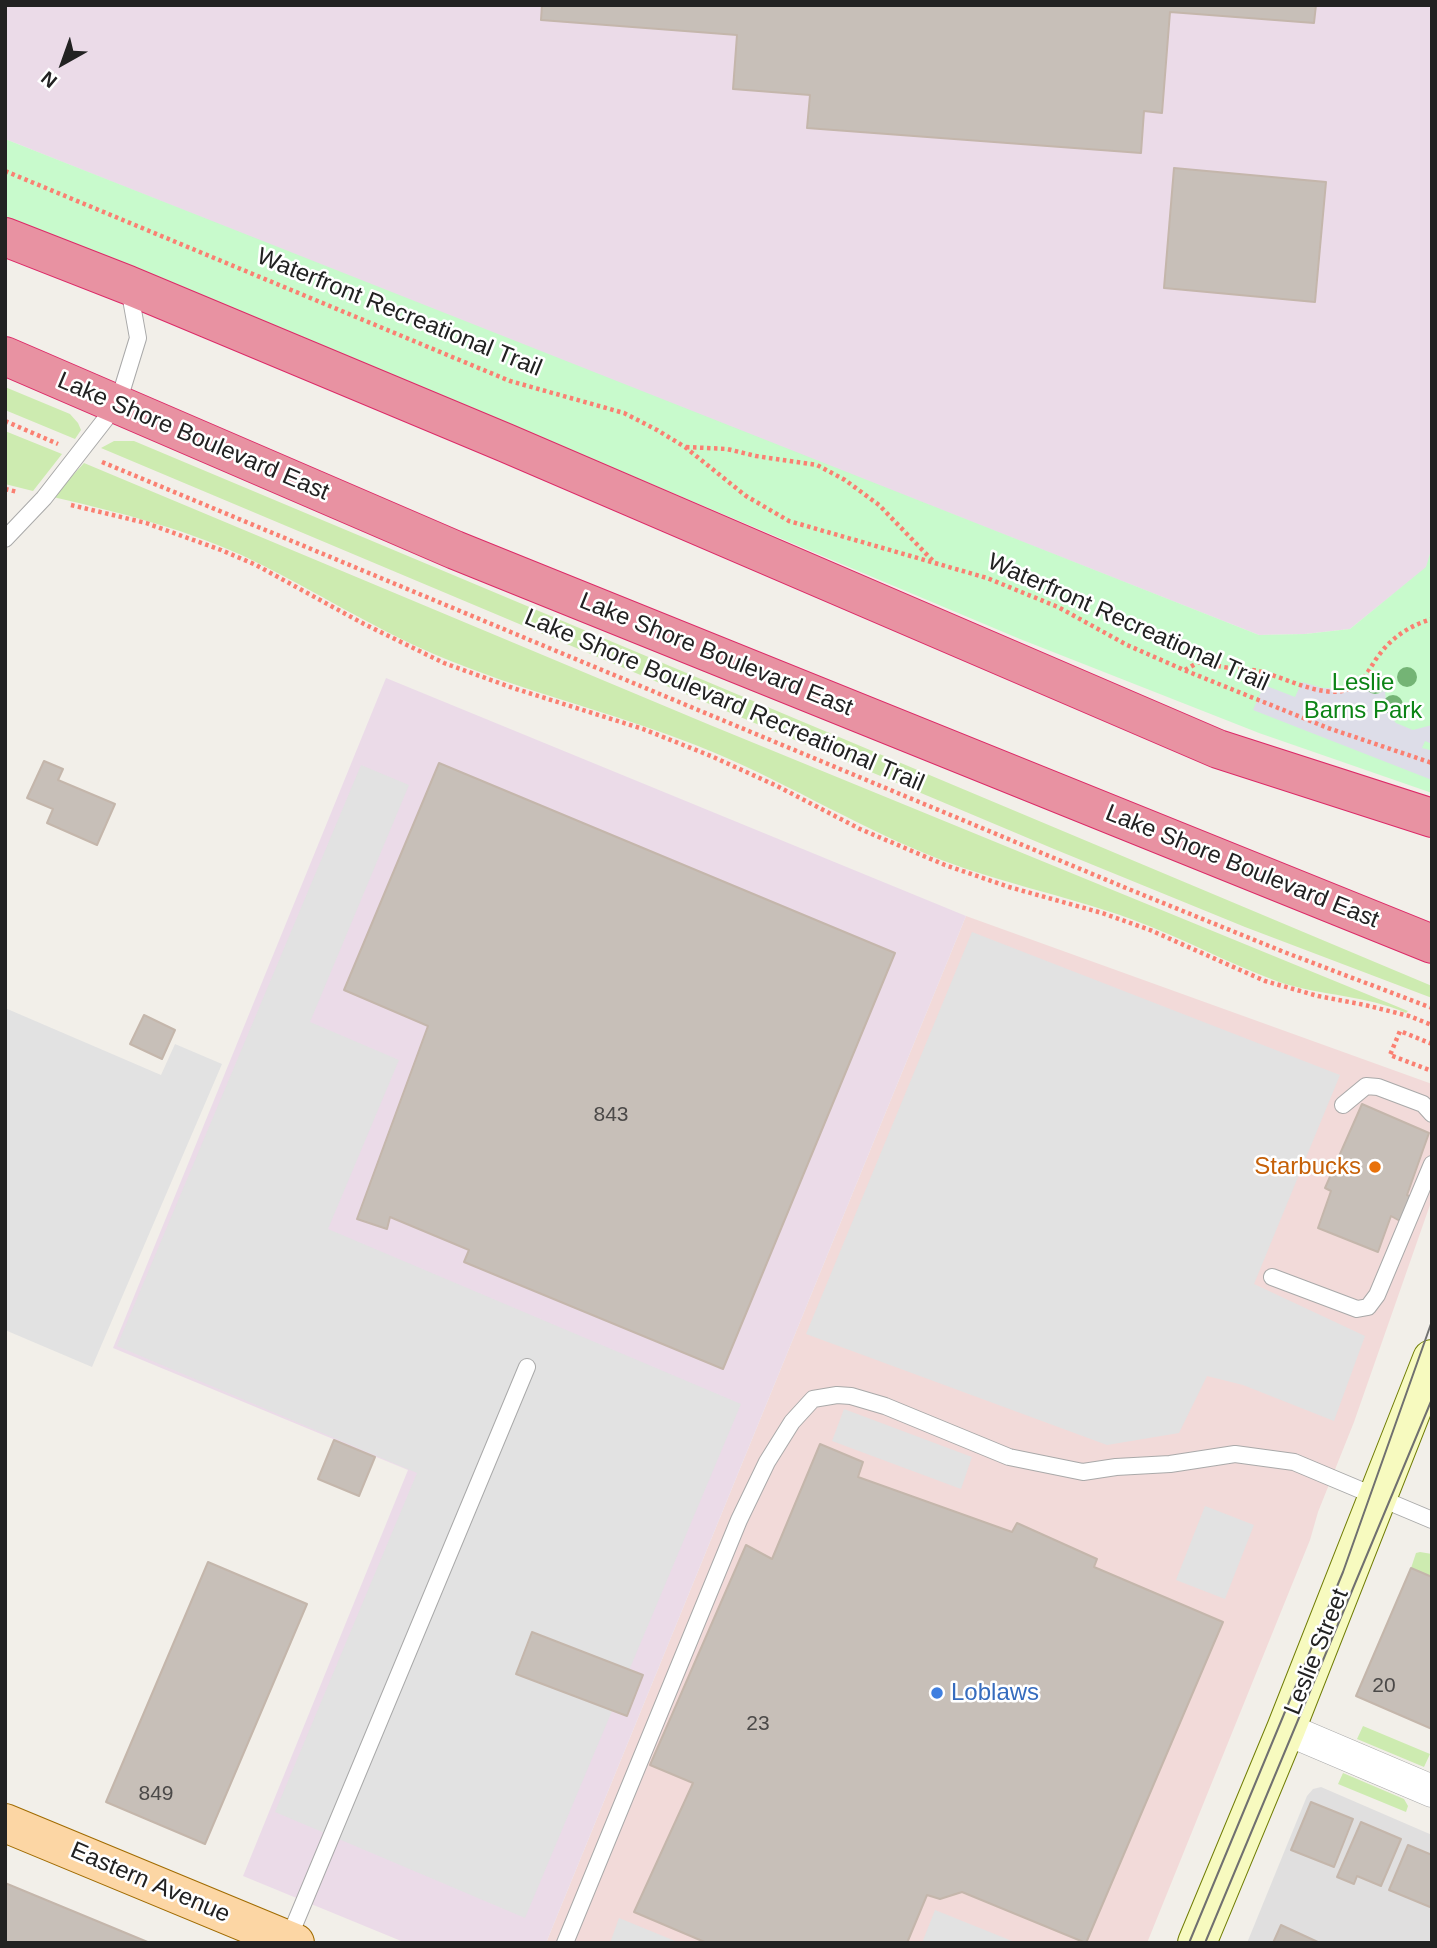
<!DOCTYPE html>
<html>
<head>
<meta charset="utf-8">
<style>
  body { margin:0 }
  #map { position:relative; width:1437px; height:1948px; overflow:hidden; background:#f2efe9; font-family:Arial,sans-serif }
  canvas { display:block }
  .frame { position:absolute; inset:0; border:7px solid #222; pointer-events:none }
  .north { position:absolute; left:28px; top:28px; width:70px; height:70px; -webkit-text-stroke:5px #fff; paint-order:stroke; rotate:220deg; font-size:19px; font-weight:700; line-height:28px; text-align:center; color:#222 }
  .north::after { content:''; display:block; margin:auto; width:24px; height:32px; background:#222; clip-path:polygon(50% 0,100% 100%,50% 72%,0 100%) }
</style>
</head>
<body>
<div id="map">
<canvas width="1437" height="1948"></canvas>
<div class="frame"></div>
<div class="north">N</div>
</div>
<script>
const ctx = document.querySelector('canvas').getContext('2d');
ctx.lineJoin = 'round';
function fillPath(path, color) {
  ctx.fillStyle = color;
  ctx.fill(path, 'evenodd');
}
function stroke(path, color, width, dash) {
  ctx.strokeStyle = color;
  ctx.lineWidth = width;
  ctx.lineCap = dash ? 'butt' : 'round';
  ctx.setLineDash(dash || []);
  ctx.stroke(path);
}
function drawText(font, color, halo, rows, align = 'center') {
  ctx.font = font + ' Arial,sans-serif';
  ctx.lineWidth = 5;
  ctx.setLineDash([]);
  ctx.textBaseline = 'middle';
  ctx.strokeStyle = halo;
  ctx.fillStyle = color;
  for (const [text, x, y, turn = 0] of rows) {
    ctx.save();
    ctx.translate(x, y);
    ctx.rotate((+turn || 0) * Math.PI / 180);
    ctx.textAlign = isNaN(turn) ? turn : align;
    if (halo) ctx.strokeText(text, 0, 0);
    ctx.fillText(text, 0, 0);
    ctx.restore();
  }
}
const residential = new Path2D(`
  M 1321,1787 L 1432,1835 L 1432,1943 L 1247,1943 L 1307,1796 L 1313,1789 Z`);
const commercial = new Path2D(`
  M 966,916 L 1432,1084 L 1431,1202 L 1354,1422 L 1318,1512 L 1310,1540 L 1147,1943 L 546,1943 Z`);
const industrial = new Path2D(`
  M 5,5 L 1432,5 L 1432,547 L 1427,567 L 1350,629 L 1305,634 L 1259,635 L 459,320 L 5,139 Z
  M 386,678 L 966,916 L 546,1943 L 406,1943 L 243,1876 L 408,1470 L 113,1348 Z`);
const grass = new Path2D(`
  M 5,387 L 70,414 L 78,423 L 81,430 L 75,439 L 5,410 Z
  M 5,431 L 62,454 L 33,491 L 5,484 Z
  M 114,441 L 134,441 L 1432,986 L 1432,998 L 1245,927 L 1054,849 L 101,448 Z
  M 84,463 L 710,725 L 1408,1011 L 1406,1013 C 1366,995 1321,996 1279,982 C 1229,964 1181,937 1131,919 C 1065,895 995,882 929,855 C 850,823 777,777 698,746 C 612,712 521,691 436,655 C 373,628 315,591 254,561 C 190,530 122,513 53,497 Z
  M 1420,1552 L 1432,1554 L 1432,1577 L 1411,1568 L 1416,1553 Z
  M 1363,1726 L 1430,1754 L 1424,1767 L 1357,1739 Z
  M 1343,1773 L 1404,1799 L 1408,1806 L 1406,1812 L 1338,1784 Z`);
const park = new Path2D(`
  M 5,139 L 1259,635 L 1305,634 L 1350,629 L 1426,567 L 1432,547 L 1432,793 L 1259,733 L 1020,639 L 197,293 L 5,218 Z`);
const parking = new Path2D(`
  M 361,765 L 409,785 L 310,1022 L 399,1060 L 328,1229 L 741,1404 L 525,1918 L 275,1812 L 417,1473 L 117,1346 Z
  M 972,932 L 1340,1075 L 1254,1284 L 1365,1336 L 1334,1421 L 1243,1385 L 1207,1376 L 1179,1433 L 1107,1445 L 806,1334 Z
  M 5,1008 L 161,1075 L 175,1044 L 222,1064 L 92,1367 L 5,1330 Z
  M 844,1409 L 972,1457 L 961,1489 L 832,1441 Z
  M 1205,1506 L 1254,1525 L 1225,1599 L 1176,1580 Z
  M 935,1910 L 1017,1943 L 922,1943 Z
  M 619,1918 L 680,1943 L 610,1943 Z`);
const plaza = new Path2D(`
  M 1302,682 L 1323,688 L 1340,688 L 1355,682 L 1367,688 L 1372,693 L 1378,694 L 1385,690 L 1387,712 L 1396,723 L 1413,730 L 1432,725 L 1432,744 L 1425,741 L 1422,748 L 1430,750 L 1432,744 L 1432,780 L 1253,710 L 1264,685 L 1295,697 Z`);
const building = new Path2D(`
  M 542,5 L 1316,5 L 1314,23 L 1170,12 L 1162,113 L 1144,111 L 1141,153 L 807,128 L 810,95 L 733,89 L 737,35 L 541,20 Z
  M 1174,168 L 1326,182 L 1315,302 L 1164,288 Z
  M 44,761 L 63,769 L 58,780 L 115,804 L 97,845 L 47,823 L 53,809 L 27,798 Z
  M 439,763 L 895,953 L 723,1369 L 464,1262 L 469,1250 L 390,1217 L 387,1229 L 357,1219 L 428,1026 L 344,990 Z
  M 144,1015 L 175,1030 L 162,1059 L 130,1044 Z
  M 1362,1104 L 1429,1133 L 1407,1195 L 1411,1197 L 1400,1221 L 1391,1216 L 1378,1252 L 1318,1228 L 1331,1191 L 1325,1188 Z
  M 334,1440 L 375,1457 L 359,1496 L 318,1479 Z
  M 820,1444 L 863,1462 L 858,1477 L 1012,1532 L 1017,1523 L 1097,1559 L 1094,1567 L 1223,1622 L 1086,1943 L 962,1892 L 940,1899 L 927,1895 L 907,1943 L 707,1943 L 634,1912 L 693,1783 L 650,1765 L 746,1545 L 772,1559 Z
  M 208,1562 L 307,1604 L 205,1844 L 106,1802 Z
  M 1411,1568 L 1432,1577 L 1432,1729 L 1356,1696 Z
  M 532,1632 L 643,1675 L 627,1716 L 516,1674 Z
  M 1311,1802 L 1353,1819 L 1334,1867 L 1291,1850 Z
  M 1361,1822 L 1401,1839 L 1381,1886 L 1357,1876 L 1354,1884 L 1337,1877 Z
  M 1408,1845 L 1432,1855 L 1432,1904 L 1430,1907 L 1389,1890 Z
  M 5,1883 L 150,1943 L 5,1943 Z
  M 1281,1925 L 1320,1943 L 1273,1943 Z`);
const path = new Path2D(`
  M 5,171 L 510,381 L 624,413 L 657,430 L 685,447 L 746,496 L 789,521 L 987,578 L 1058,607 L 1127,645 L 1184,670 L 1328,728 L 1432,763
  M 5,421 L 58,444
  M 686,447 L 727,449 L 756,456 L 817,465 L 845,480 L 879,505 L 934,562
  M 102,462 L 1126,888 L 1284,952 L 1432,1008
  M 5,489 L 18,492
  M 71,505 L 146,523 L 221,550 L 256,565 L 364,624 L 444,663 L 513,688 L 643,729 L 711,756 L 777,786 L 860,829 L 945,865 L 1009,887 L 1102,913 L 1150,930 L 1265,981 L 1318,996 L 1365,1005 L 1409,1016 L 1432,1025
  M 1185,670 L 1199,662 C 1210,664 1220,667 1231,668 C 1240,670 1249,669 1258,671 C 1287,677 1335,707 1360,682 C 1368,674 1372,664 1379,655 C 1392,637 1411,625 1432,619
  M 1432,1044 L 1400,1031 L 1390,1055 L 1432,1071`);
const lane = new Path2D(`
  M 5,539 L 44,498 L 118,403 L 138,338 L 129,288
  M 1343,1105 L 1366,1086 L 1378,1087 L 1423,1104 L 1432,1114
  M 1272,1277 L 1357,1309 L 1368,1307 L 1377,1295 L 1432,1164
  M 288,1940 L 527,1367
  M 565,1943 L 739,1520 L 767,1462 L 792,1422 L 813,1399 L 837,1395 L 851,1396 L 885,1406 L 1009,1457 L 1083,1472 L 1116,1467 L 1170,1464 L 1235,1454 L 1294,1462 L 1432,1520`);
const street = new Path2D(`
  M 1286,1729 L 1432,1791`);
const secondary = new Path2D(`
  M 1197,1943 L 1286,1729 L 1432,1359`);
const primary = new Path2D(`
  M 5,1823 L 295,1943`);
const highway = new Path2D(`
  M 5,237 L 128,285 L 506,443 L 1218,749 L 1432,818
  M 5,356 L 455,550 L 1432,944`);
const tram = new Path2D(`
  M 1189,1943 L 1343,1572 L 1432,1321
  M 1205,1943 L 1432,1399`);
const trees = [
  [1407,677],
  [1375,684],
  [1393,705]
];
const markers = [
  [1375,1167,7,"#e8710a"],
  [937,1693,7,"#3f7fe0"]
];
const numberNames = [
  ["843",611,1115],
  ["20",1384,1686],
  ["23",758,1724],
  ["849",156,1794]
];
const streetNames = [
  ["Waterfront Recreational Trail",399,313,22],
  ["Lake Shore Boulevard East",193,437,23],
  ["Waterfront Recreational Trail",1128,623,24],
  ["Lake Shore Boulevard East",716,655,22],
  ["Lake Shore Boulevard Recreational Trail",724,701,23],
  ["Lake Shore Boulevard East",1242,867,22],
  ["Leslie Street",1317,1652,-68],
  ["Eastern Avenue",150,1883,23]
];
const parkNames = [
  ["Leslie",1363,683],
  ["Barns Park",1363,711]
];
const foodNames = [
  ["Starbucks",1361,1167]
];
const shopNames = [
  ["Loblaws",951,1693]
];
fillPath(residential, '#e0dfdf');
fillPath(commercial, '#f2dad9');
fillPath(industrial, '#ebdbe8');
fillPath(grass, '#cdebb0');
fillPath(park, '#c8facc');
fillPath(parking, '#e2e2e2');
fillPath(plaza, '#dddde8');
fillPath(building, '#c7bfb8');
stroke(building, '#c4b6ab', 2);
stroke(lane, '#a9a9a9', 18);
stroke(street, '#a9a9a9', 33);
stroke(secondary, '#707d05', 40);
stroke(primary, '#a06b00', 40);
stroke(highway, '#dc2a67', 40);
stroke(path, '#fa8072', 4.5, [3.5, 3.5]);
stroke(lane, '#fff', 16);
stroke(street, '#fff', 32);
stroke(secondary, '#f7fabf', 38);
stroke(primary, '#fcd6a4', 38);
stroke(highway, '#e892a2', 38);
stroke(tram, '#707070', 2);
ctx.fillStyle = '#74b475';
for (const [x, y] of trees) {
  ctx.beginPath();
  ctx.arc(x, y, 10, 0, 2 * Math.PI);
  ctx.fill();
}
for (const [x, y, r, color] of markers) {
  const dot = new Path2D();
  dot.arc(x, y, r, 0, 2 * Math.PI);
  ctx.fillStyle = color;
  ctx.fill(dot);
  stroke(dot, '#fff', 2.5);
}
drawText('21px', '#4b4948', null, numberNames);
drawText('24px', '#222', '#fff', streetNames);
drawText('24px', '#0c8416', '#fff', parkNames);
drawText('24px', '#c56008', '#fff', foodNames, 'right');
drawText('24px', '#366cbe', '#fff', shopNames, 'left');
</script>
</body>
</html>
